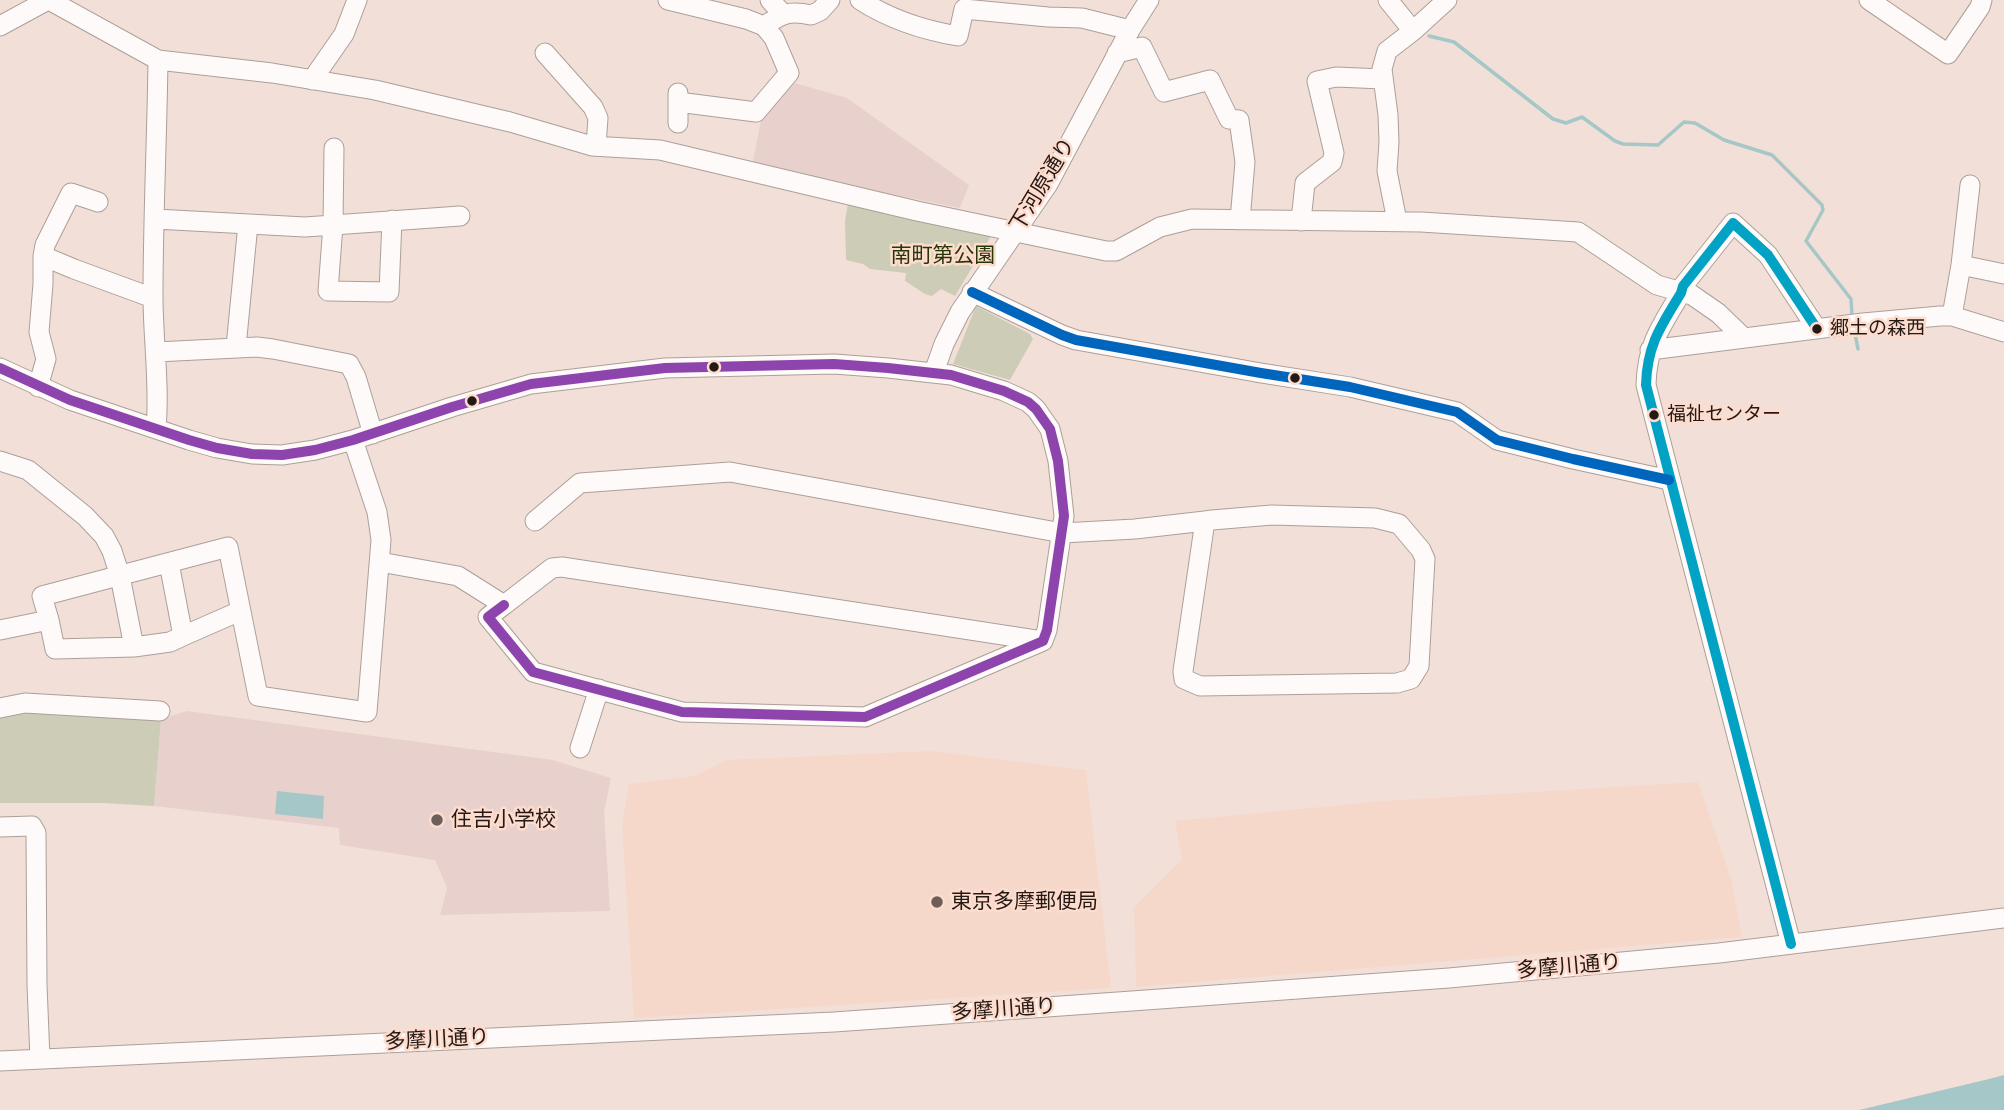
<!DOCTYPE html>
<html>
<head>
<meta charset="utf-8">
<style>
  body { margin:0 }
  canvas { display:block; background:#f2e0d8 }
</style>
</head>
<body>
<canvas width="2004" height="1110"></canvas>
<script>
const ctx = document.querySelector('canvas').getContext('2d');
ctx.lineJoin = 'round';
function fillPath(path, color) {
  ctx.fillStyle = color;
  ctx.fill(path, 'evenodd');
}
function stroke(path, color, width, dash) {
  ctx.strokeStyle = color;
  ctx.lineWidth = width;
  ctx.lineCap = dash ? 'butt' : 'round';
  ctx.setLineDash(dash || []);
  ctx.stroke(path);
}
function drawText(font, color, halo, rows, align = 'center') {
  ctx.font = font + ' "Fira Sans Condensed","Noto Sans JP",sans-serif';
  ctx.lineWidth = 5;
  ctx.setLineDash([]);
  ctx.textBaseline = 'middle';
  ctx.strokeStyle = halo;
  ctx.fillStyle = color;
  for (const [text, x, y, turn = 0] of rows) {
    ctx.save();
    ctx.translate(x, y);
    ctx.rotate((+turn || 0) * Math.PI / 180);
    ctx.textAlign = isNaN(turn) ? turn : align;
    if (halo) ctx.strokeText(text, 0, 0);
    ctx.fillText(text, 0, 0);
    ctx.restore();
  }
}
const built = new Path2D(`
  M 930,751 L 1086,770 L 1111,988 L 634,1018 L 622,825 L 629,784 L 695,776 L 726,760 Z
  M 1698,782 L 1731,878 L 1742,937 L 1136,987 L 1134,907 L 1182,859 L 1175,821 L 1383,801 Z`);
const education = new Path2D(`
  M 795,83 L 847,98 L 969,185 L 960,208 L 752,166 L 762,115 Z
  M 187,711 L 553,760 L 611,778 L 604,812 L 610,911 L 440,915 L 447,888 L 435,860 L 340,845 L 339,828 L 154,806 L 161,719 Z`);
const green = new Path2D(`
  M 848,203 L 991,236 L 955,296 L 941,289 L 932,296 L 925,294 L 905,281 L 906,273 L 870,269 L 863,264 L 846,260 L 845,221 Z
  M 976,306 L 1030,334 L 1033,339 L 1010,380 L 953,364 Z
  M 24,710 L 161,719 L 154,806 L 103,803 L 0,803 L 0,715 Z`);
const water = new Path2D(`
  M 277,791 L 324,796 L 323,819 L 275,814 Z
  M 2004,1075 L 2004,1110 L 1859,1110 L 1989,1079 Z`);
const stream = new Path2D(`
  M 1429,36 L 1454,42 L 1553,119 L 1566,123 L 1582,117 L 1615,141 L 1623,144 L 1658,145 L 1684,122 L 1695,123 L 1724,140 L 1772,155 L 1822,205 L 1823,210 L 1806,241 L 1851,299 L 1852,316
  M 1855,334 L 1858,349`);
const minor = new Path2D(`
  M 49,0 L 158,60 L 272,73 L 375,90 L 510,122 L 592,146 L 660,150 L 917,211 L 1106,251 L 1116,251 L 1160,227 L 1192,219 L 1421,222 L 1578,232 L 1657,285 L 1692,295 L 1718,313 L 1744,338
  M 668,0 L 746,19 L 764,26 C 782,14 789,10 811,15 L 820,11 L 830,0
  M 770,0 L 783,14
  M 860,0 C 891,20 922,30 958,36 L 964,9 L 1048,17 L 1082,18 L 1130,30
  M 1388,0 L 1413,31
  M 1869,0 L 1948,54 L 1980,7 L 1982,0
  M 0,26 L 48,0
  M 545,53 L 593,107 L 598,118 L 596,146
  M 1117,53 L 1142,47 L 1164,92 L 1210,80 L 1229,119 L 1239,120 L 1245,162 L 1240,220
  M 312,80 L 344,34 L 357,0
  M 678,93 L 678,123
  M 678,102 L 756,112 L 789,73 L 774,38 L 764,26
  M 334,148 L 333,225 L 328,291 L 389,292 L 392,220
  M 155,219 L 305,227 L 460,216
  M 1301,221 L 1305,183 L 1332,162 L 1334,153 L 1317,81 L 1336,77 L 1383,79
  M 1397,221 L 1387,171 L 1389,142 L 1388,115 L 1382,69 L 1387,51 L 1413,31 L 1447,0
  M 43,256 L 74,269 L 153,298
  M 1961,265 L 2004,274
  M 972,292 L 1062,335 L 1076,340 L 1261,373 L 1350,387 L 1457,412 L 1497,440 L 1573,459 L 1669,480
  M 1952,316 L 1961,265 L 1970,185
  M 236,347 L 248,224
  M 1650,350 L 1863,323 L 1940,316 L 1952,316 L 2004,332
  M 156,352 L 257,347 L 273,349 L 349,364 L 356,377 L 373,434
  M 0,368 L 70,400 L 189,440 L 217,448 L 252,454 L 282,455 L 315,450 L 353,440 L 452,407 L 531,384 L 665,368 L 834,364 L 888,368 L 951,375 L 1004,391 L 1028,402 L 1036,409 L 1050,429 L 1058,461 L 1064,516 L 1047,630 L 1043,641 L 865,717 L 682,712 L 533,672 L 488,617 L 504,605
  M 934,372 L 944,344 L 960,312 L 1048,184 L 1130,30 L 1149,0
  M 38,387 L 46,359 L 39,332 L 43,284 L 43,256 L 45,245 L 71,193 L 98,202
  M 156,429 C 160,385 153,340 153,296 C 153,217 157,138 158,60
  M 0,461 L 28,470 L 85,516 L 104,536 L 112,551 L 120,576 L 134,647 L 55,649 L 49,620
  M 535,521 L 580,483 L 730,472 L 1062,533 L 1135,529 L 1205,521 L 1212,520 L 1272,515 L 1375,518 L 1399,524 L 1421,550 L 1425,559 L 1419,666 L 1411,679 L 1397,683 L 1200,686 L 1184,679 L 1183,671 L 1205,521
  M 380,562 L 458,576 L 504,605 L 552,568 L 562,567 L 1042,641
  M 169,563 L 183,636 L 240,611
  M 0,630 L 49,620 L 42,596 L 228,547 L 258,696 L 367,712 L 381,540 L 377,512 L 353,440
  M 134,647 L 170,642 L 183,636
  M 0,708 L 25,703 L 160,711
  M 580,748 L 599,689
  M 0,827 L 32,826 L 36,833 L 37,985 L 40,1059
  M 1791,944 L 1646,385 C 1647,345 1661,326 1681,293 L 1683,286 L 1733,223 L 1768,255 L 1817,329
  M 0,1061 L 834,1022 L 1132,1001 L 1449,978 L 1719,953 L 2004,918`);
const bus1 = new Path2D(`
  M 0,368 L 70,400 L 189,440 L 217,448 L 252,454 L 282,455 L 315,450 L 353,440 L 452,407 L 531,384 L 665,368 L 834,364 L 888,368 L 951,375 L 1004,391 L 1028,402 L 1036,409 L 1050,429 L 1058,461 L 1064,516 L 1047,630 L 1043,641 L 865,717 L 682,712 L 533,672 L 488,617 L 504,605`);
const bus2 = new Path2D(`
  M 1791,944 L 1646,385 C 1647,345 1661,326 1681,293 L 1683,286 L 1733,223 L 1768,255 L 1817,329`);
const bus3 = new Path2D(`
  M 972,292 L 1062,335 L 1076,340 L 1261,373 L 1350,387 L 1457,412 L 1497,440 L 1573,459 L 1669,480`);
const markers = [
  [1817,329,6,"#241914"],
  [714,367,6,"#241914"],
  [1295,378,6,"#241914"],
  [472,401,6,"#241914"],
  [1654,415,6,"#241914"],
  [437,820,7,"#6c5f59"],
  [937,902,7,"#6c5f59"]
];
const busNames = [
  ["郷土の森西",1830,329],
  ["福祉センター",1667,415]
];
const streetNames = [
  ["下河原通り",1043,185,-59],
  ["多摩川通り",1569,967,-5],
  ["多摩川通り",1004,1010,-4],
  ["多摩川通り",437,1040,-3]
];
const parkNames = [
  ["南町第公園",943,256]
];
const poiNames = [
  ["住吉小学校",451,820],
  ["東京多摩郵便局",951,902]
];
fillPath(built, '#f5d8ca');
fillPath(education, '#e8d1cc');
fillPath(green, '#cdccb6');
fillPath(water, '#a6c7c7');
stroke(stream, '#a6c7c7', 3.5);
stroke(minor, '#ac9f99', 21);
stroke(minor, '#fdfaf9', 19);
stroke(bus1, '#8e44ad', 10);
stroke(bus2, '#02a2c5', 10);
stroke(bus3, '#0065bd', 10);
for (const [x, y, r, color] of markers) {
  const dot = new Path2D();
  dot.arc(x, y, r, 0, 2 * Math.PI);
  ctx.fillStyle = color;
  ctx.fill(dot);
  stroke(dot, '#fddcce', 2.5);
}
drawText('19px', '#241914', '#fddcce', busNames, 'left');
drawText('21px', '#241914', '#fddcce', streetNames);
drawText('21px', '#273609', '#fddcce', parkNames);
drawText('21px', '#241914', '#fddcce', poiNames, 'left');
</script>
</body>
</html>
